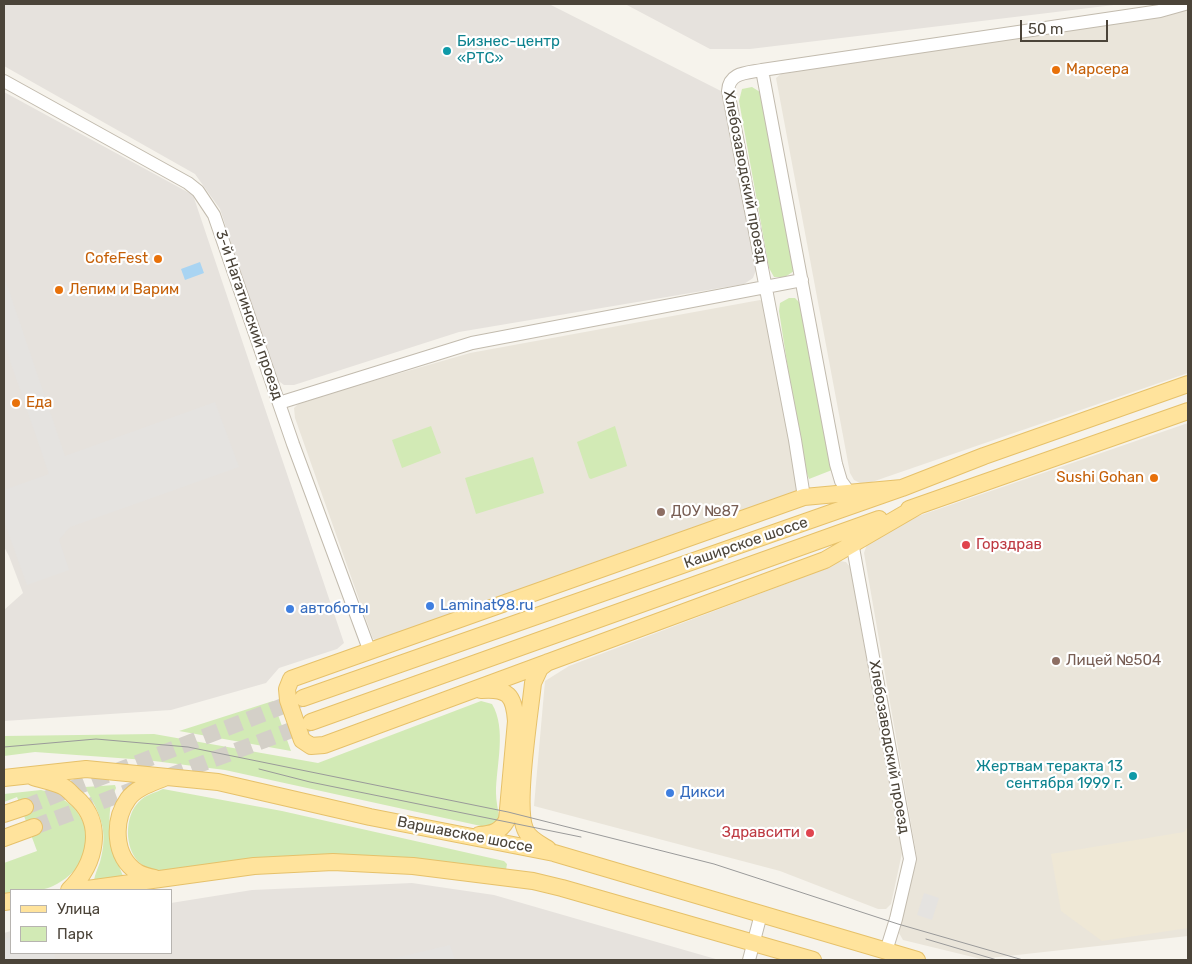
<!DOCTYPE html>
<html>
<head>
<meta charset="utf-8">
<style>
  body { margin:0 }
  #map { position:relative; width:1192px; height:964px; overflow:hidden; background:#f6f3ec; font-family:Rubik,sans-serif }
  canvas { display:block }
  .frame { position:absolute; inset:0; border:5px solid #4b4439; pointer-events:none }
  .legend { position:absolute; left:10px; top:889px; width:162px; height:65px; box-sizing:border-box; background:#fff; border:1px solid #b7b4b0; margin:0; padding:6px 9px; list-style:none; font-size:15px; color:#4b4439 }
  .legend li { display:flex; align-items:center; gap:10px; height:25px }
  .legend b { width:25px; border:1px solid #b7b4b0 }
  .scale { position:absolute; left:1020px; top:20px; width:88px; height:22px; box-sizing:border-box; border:2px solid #4b4439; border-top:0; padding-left:6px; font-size:15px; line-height:18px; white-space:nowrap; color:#4b4439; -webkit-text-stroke:4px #fff; paint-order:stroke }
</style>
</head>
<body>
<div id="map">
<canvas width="1192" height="964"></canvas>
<div class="frame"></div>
<ul class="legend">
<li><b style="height:6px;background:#ffe39c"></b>Улица</li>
<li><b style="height:14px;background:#d2eab5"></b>Парк</li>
</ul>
<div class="scale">50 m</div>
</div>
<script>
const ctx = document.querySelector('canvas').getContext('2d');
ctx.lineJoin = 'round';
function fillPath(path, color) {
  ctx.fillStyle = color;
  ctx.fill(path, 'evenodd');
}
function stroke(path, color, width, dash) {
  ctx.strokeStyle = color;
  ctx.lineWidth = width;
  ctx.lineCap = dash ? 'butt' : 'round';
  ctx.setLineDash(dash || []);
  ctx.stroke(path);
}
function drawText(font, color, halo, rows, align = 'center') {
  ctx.font = font + ' Rubik,sans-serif';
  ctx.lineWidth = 4.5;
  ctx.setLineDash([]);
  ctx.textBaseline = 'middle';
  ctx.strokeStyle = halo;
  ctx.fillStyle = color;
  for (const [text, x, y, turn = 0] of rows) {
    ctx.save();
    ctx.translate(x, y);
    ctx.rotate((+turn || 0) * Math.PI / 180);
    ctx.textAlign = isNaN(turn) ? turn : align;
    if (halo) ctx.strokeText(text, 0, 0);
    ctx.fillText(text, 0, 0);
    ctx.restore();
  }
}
const residential = new Path2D(`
  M 1188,4 L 1188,373 L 869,483 L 862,484 L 854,480 L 850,473 L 776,78 L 781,74 Z
  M 760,300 L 765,302 L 799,483 L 796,494 L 382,642 L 373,639 L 295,418 L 294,408 L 300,402 L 470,353 Z
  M 1188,423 L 1188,936 L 981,959 L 903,940 L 899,933 L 917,858 L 864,553 L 868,541 L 898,523 Z
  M 840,561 L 846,562 L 850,567 L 902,853 L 891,904 L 886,909 L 878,909 L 780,871 L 534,806 L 545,681 L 569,666 L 825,569 Z`);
const industrial = new Path2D(`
  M 4,4 L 549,4 L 721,91 L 756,270 L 753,278 L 744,284 L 459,332 L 294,385 L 284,385 L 276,379 L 220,209 L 195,174 L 4,66 Z
  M 625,4 L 1122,4 L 750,49 L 710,49 Z
  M 4,92 L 193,195 L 344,643 L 337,649 L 279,668 L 266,683 L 171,710 L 4,721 L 4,610 L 23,593 L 9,556 L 4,547 Z
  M 412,883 L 494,895 L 719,960 L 4,960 L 4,933 L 11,931 L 11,953 L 171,953 L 171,903 L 252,890 Z`);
const education = new Path2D(`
  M 1188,826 L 1188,928 L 1102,941 L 1061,911 L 1051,854 L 1184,832 Z`);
const green = new Path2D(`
  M 752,87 L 760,92 L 794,271 L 785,277 L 774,277 L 769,268 L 739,101 L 742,89 Z
  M 789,298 L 795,298 L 802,305 L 832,470 L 809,479 L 802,459 L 779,311 L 780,303 Z
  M 431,426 L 441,453 L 402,468 L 392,440 Z
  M 615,426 L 627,466 L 591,479 L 589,478 L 577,442 Z
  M 533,457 L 544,493 L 476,514 L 465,478 Z
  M 273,701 L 291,751 L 179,731 Z
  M 481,701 L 492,704 C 507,729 496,766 496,793 C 496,801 498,809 499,817 L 493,825 L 481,826 L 225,770 L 146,760 L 35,752 L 4,756 L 4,736 L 154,734 L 318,763 Z
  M 115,785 L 116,788 C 103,816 112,849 123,876 L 122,878 L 94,880 C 95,874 98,868 100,862 C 109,830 100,814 85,787 Z
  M 163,789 L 282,811 L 504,861 L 507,864 L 506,870 L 403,860 L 160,872 C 151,869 142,867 136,859 C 124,843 125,812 142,799 C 148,794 157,792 163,789 Z
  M 41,790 C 95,803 104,862 53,886 C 41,892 24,890 11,890 L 11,893 L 4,894 L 4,863 L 37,851 L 17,797 L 4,802 L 4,794 Z`);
const parking = new Path2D(`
  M 4,276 L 65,456 L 215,402 L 239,467 L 70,527 L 59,540 L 69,570 L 27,585 L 4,521 L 4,490 L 49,474 L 4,343 Z
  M 924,893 L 939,898 L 932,920 L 917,915 Z
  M 11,937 L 11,953 L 54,953 L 56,960 L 4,960 L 4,939 Z
  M 450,945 L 455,960 L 387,960 Z`);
const water = new Path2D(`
  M 200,262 L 204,273 L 185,280 L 181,269 Z`);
const majorTunnel = new Path2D(`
  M 25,807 L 301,699
  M 34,827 L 310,723`);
const minor = new Path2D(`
  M 762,70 L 836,464 L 841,481 L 849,492
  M 4,81 L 188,183 L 198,191 L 214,215 L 293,444 L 370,652
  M 279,403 L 472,343 L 802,280
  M 804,497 L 795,440 L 728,91 C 729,72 747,73 762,70 L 1160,11 L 1185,4
  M 852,542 L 910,859 L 896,919 L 886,951
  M 749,960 L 761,914`);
const major = new Path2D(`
  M 902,488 L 804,497 L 291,679 L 287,689 L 288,700 L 302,740 L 311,746 L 324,745 L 825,560 L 918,506
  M 909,509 L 1188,411
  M 303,698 L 902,488 L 984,456 L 1188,384
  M 311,722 L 879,519
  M 33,777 C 42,780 53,782 62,786 C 67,788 71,793 74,796 C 106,822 96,864 69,890
  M 4,778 L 86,769 L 218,782 L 370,817 L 554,853 L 917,960
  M 4,814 L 25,807
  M 479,835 C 492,834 500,832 507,820 L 516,721 C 514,695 508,688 481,690
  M 4,838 L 34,827
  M 548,849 C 540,844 528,838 525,829 C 515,806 530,713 533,683 L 540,668 L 548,662
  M 155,878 C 150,877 142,875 137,872 C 113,856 113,820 128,799 C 136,788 152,783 164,778
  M 80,890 L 254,866 L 333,862 L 413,866 L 533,881 L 562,888 L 813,960
  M 4,902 L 11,901`);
const tram = new Path2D(`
  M 4,747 L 96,739 L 188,747 L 508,812 L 714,864 L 898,924 L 1023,960
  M 259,769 L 310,782 L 581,837
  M 926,939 L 997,960`);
const markers = [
  [447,51,5,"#0f9aa8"],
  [1056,70,5,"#e8710a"],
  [158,259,5,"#e8710a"],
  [59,290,5,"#e8710a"],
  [16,403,5,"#e8710a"],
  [1154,478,5,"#e8710a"],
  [661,512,5,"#8d6e63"],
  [966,545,5,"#e0444e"],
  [430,606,5,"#3f7fe0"],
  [290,609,5,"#3f7fe0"],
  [1056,661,5,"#8d6e63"],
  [1133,776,5,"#0f9aa8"],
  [670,793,5,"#3f7fe0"],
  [810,833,5,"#e0444e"]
];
const cultureNames = [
  ["Бизнес-центр",457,42],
  ["«РТС»",457,59],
  ["Жертвам теракта 13",1123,767,"right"],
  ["сентября 1999 г.",1123,784,"right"]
];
const foodNames = [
  ["Марсера",1066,70],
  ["CofeFest",148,259,"right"],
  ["Лепим и Варим",69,290],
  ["Еда",26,403],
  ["Sushi Gohan",1144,478,"right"]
];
const streetNames = [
  ["Хлебозаводский проезд",745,177,79],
  ["3-й Нагатинский проезд",249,315,71],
  ["Каширское шоссе",746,543,-19],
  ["Хлебозаводский проезд",889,747,80],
  ["Варшавское шоссе",465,835,11]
];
const educationNames = [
  ["ДОУ №87",671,512],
  ["Лицей №504",1066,661]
];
const healthNames = [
  ["Горздрав",976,545],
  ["Здравсити",800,833,"right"]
];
const shopNames = [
  ["Laminat98.ru",440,606],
  ["автоботы",300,609],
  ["Дикси",680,793]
];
fillPath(residential, '#eae5da');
fillPath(industrial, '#e6e2dd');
fillPath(education, '#efe8d6');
fillPath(green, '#d2eab5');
fillPath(parking, '#e5e3e0');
fillPath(water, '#a9d4f2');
stroke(majorTunnel, '#d4d0c8', 16, [16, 8]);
stroke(minor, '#c2bbae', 14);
stroke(major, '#e6c16a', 18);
stroke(minor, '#fff', 12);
stroke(major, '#ffe39c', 16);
stroke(tram, '#9a9a9a', 1);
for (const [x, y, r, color] of markers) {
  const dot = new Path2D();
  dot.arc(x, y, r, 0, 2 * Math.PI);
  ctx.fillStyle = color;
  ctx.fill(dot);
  stroke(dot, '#fff', 2);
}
drawText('15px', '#0d838f', '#fff', cultureNames, 'left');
drawText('15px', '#c56008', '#fff', foodNames, 'left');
drawText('15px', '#4b4439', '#fff', streetNames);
drawText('15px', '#785e54', '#fff', educationNames, 'left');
drawText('15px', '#be3a42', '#fff', healthNames, 'left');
drawText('15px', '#366cbe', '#fff', shopNames, 'left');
</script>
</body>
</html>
